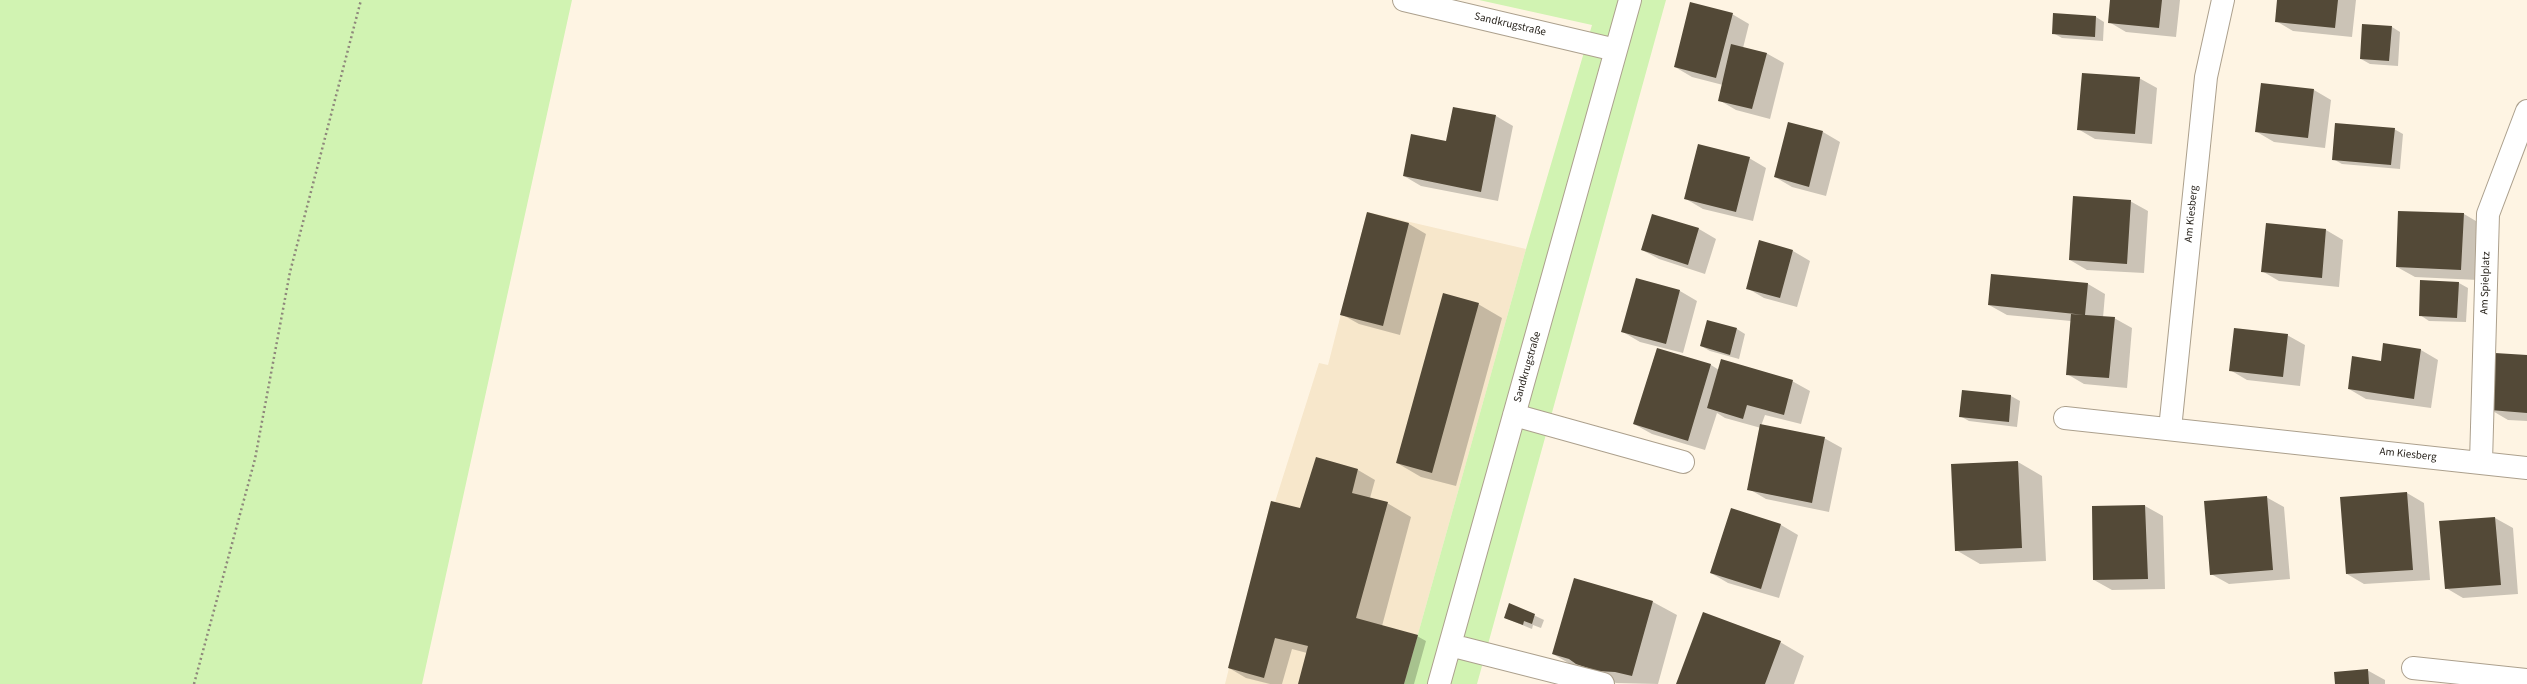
<!DOCTYPE html>
<html>
<head>
<meta charset="utf-8">
<style>
  body { margin:0 }
  canvas { display:block; background:#fef4e3 }
</style>
</head>
<body>
<canvas width="2527" height="684"></canvas>
<script>
const ctx = document.querySelector('canvas').getContext('2d');
ctx.lineJoin = 'round';
function fillPath(path, color) {
  ctx.fillStyle = color;
  ctx.fill(path, 'evenodd');
}
function stroke(path, color, width, dash) {
  ctx.strokeStyle = color;
  ctx.lineWidth = width;
  ctx.lineCap = dash ? 'butt' : 'round';
  ctx.setLineDash(dash || []);
  ctx.stroke(path);
}
function drawText(font, color, halo, rows, align = 'center') {
  ctx.font = font + ' "Source Sans 3",sans-serif';
  ctx.lineWidth = 4;
  ctx.setLineDash([]);
  ctx.textBaseline = 'middle';
  ctx.strokeStyle = halo;
  ctx.fillStyle = color;
  for (const [text, x, y, turn = 0] of rows) {
    ctx.save();
    ctx.translate(x, y);
    ctx.rotate((+turn || 0) * Math.PI / 180);
    ctx.textAlign = isNaN(turn) ? turn : align;
    if (halo) ctx.strokeText(text, 0, 0);
    ctx.fillText(text, 0, 0);
    ctx.restore();
  }
}
const built = new Path2D(`
  M 1367,212 L 1526,249 L 1404,684 L 1225,684 L 1271,501 L 1275,502 L 1319,363 L 1328,365 Z`);
const green = new Path2D(`
  M 0,0 L 572,0 L 422,684 L 0,684 Z
  M 1479,0 L 1666,0 L 1477,684 L 1404,684 L 1526,249 L 1592,25 Z`);
const shadow = new Path2D(`
  M 2111,0 L 2180,0 L 2176,37 L 2126,32 L 2109,22 Z
  M 2278,0 L 2356,0 L 2352,37 L 2293,31 L 2276,21 Z
  M 1732,14 L 1749,24 L 1743,48 L 1766,53 L 1784,63 L 1770,119 L 1736,110 L 1719,100 L 1723,85 L 1692,77 L 1675,67 Z
  M 2096,17 L 2104,22 L 2103,41 L 2062,38 L 2053,33 Z
  M 2392,27 L 2400,32 L 2398,66 L 2370,64 L 2361,59 Z
  M 2139,78 L 2157,88 L 2152,144 L 2095,139 L 2078,129 Z
  M 2314,90 L 2331,100 L 2325,148 L 2274,142 L 2257,132 Z
  M 1453,108 L 1496,116 L 1513,126 L 1498,201 L 1421,186 L 1404,176 L 1447,142 Z
  M 2394,129 L 2403,134 L 2400,169 L 2342,164 L 2333,159 Z
  M 1823,132 L 1840,142 L 1826,196 L 1792,187 L 1775,177 Z
  M 1749,158 L 1766,168 L 1753,221 L 1703,209 L 1686,199 Z
  M 2130,201 L 2148,211 L 2144,273 L 2087,270 L 2070,260 Z
  M 1368,213 L 1409,224 L 1426,234 L 1400,335 L 1359,324 L 1341,314 Z
  M 2464,214 L 2481,224 L 2478,280 L 2415,277 L 2397,267 Z
  M 1653,215 L 1699,229 L 1716,239 L 1705,274 L 1659,259 L 1642,250 Z
  M 2267,224 L 2326,230 L 2343,240 L 2339,287 L 2279,281 L 2262,271 Z
  M 1760,242 L 1793,251 L 1810,261 L 1797,307 L 1764,298 L 1747,288 Z
  M 1992,275 L 2088,284 L 2105,294 L 2103,318 L 2114,318 L 2132,328 L 2127,388 L 2084,384 L 2067,374 L 2071,321 L 2007,315 L 1989,305 Z
  M 2459,283 L 2468,288 L 2466,322 L 2429,321 L 2420,315 Z
  M 1680,291 L 1697,301 L 1683,353 L 1640,342 L 1623,332 Z
  M 1478,304 L 1502,318 L 1456,486 L 1421,477 L 1397,463 Z
  M 1737,329 L 1745,334 L 1739,359 L 1710,351 L 1701,346 Z
  M 2287,335 L 2305,345 L 2300,386 L 2247,380 L 2230,370 Z
  M 1657,349 L 1711,365 L 1719,370 L 1792,381 L 1810,391 L 1801,424 L 1765,415 L 1761,426 L 1824,438 L 1842,448 L 1829,512 L 1766,499 L 1749,489 L 1761,428 L 1725,418 L 1717,413 L 1705,450 L 1652,434 L 1634,424 Z
  M 2421,350 L 2438,360 L 2431,408 L 2366,399 L 2349,389 L 2382,362 Z
  M 2527,356 L 2527,421 L 2508,420 L 2491,410 Z
  M 1963,391 L 2011,396 L 2020,401 L 2017,427 L 1969,421 L 1960,416 Z
  M 2018,462 L 2042,476 L 2046,561 L 1980,564 L 1956,550 Z
  M 1358,470 L 1375,480 L 1370,498 L 1387,503 L 1411,517 L 1382,626 L 1417,636 L 1426,641 L 1414,684 L 1299,684 L 1307,653 L 1292,649 L 1282,684 L 1270,684 L 1246,678 L 1229,668 L 1301,510 Z
  M 2407,493 L 2424,503 L 2430,580 L 2364,584 L 2347,574 Z
  M 2266,497 L 2284,507 L 2290,579 L 2229,584 L 2211,574 Z
  M 2145,506 L 2163,516 L 2165,589 L 2112,590 L 2094,580 L 2093,507 Z
  M 1731,510 L 1781,525 L 1798,535 L 1779,598 L 1728,583 L 1711,573 Z
  M 2495,518 L 2513,528 L 2518,594 L 2463,598 L 2446,588 L 2440,522 Z
  M 1653,602 L 1677,615 L 1658,684 L 1616,683 L 1594,672 L 1577,668 L 1553,654 Z
  M 1510,604 L 1544,620 L 1541,628 L 1533,625 L 1532,629 L 1505,618 Z
  M 1780,642 L 1804,656 L 1794,684 L 1677,684 Z
  M 2367,670 L 2385,680 L 2385,684 L 2336,684 Z`);
const building = new Path2D(`
  M 2110,0 L 2162,0 L 2159,28 L 2108,23 Z
  M 2277,0 L 2338,0 L 2335,28 L 2275,22 Z
  M 1690,2 L 1733,13 L 1716,78 L 1674,67 Z
  M 2053,13 L 2096,16 L 2095,37 L 2052,34 Z
  M 2362,24 L 2392,26 L 2389,61 L 2360,59 Z
  M 1731,44 L 1767,53 L 1752,109 L 1718,101 Z
  M 2082,73 L 2140,77 L 2135,134 L 2077,130 Z
  M 2261,83 L 2314,89 L 2308,138 L 2255,132 Z
  M 1453,107 L 1496,115 L 1481,192 L 1403,176 L 1411,134 L 1446,141 Z
  M 1788,122 L 1823,131 L 1809,187 L 1774,177 Z
  M 2335,123 L 2395,128 L 2391,165 L 2332,160 Z
  M 1698,144 L 1750,157 L 1736,212 L 1684,199 Z
  M 2073,196 L 2131,200 L 2127,264 L 2069,260 Z
  M 2398,211 L 2464,213 L 2461,270 L 2396,267 Z
  M 1367,212 L 1409,223 L 1383,326 L 1340,315 Z
  M 1652,214 L 1699,228 L 1688,265 L 1641,250 Z
  M 2266,223 L 2326,229 L 2322,278 L 2261,272 Z
  M 1759,240 L 1793,250 L 1780,298 L 1746,289 Z
  M 1991,274 L 2088,283 L 2085,315 L 1988,305 Z
  M 1636,278 L 1680,290 L 1666,344 L 1621,332 Z
  M 2420,280 L 2459,282 L 2457,318 L 2419,316 Z
  M 1443,293 L 1479,303 L 1432,473 L 1396,463 Z
  M 2071,314 L 2115,317 L 2109,378 L 2066,375 Z
  M 1707,320 L 1737,328 L 1730,355 L 1700,346 Z
  M 2234,328 L 2288,334 L 2283,377 L 2229,371 Z
  M 2383,343 L 2421,349 L 2414,399 L 2348,389 L 2352,356 L 2381,361 Z
  M 1657,348 L 1711,364 L 1688,441 L 1633,424 Z
  M 2495,353 L 2527,355 L 2527,413 L 2490,410 Z
  M 1721,359 L 1793,380 L 1784,415 L 1747,405 L 1743,419 L 1707,408 Z
  M 1962,390 L 2011,395 L 2009,422 L 1959,417 Z
  M 1760,424 L 1825,437 L 1812,503 L 1747,490 Z
  M 1316,457 L 1358,469 L 1352,493 L 1388,502 L 1356,618 L 1418,635 L 1404,684 L 1298,684 L 1308,646 L 1275,638 L 1264,678 L 1228,668 L 1271,501 L 1300,508 Z
  M 2018,461 L 2022,548 L 1955,551 L 1951,464 Z
  M 2407,492 L 2413,570 L 2346,574 L 2340,497 Z
  M 2267,496 L 2273,570 L 2210,575 L 2204,501 Z
  M 2145,505 L 2148,579 L 2093,580 L 2092,506 Z
  M 1731,508 L 1781,524 L 1761,589 L 1710,573 Z
  M 2495,517 L 2501,585 L 2445,589 L 2439,521 Z
  M 1574,578 L 1653,601 L 1632,676 L 1615,672 L 1597,671 L 1576,664 L 1569,659 L 1552,654 Z
  M 1509,603 L 1535,614 L 1532,624 L 1524,621 L 1523,625 L 1504,618 Z
  M 1703,612 L 1781,641 L 1765,684 L 1676,684 Z
  M 2368,669 L 2369,684 L 2335,684 L 2334,672 Z`);
const path = new Path2D(`
  M 194,684 L 255,459 L 290,272 L 361,0`);
const minor = new Path2D(`
  M 1404,0 L 1616,50
  M 1514,415 L 1683,462
  M 2065,418 L 2527,468
  M 2170,429 L 2206,77 L 2223,0
  M 2481,462 L 2488,214 L 2527,111
  M 1450,645 L 1603,684
  M 2413,668 L 2527,680
  M 1439,684 L 1630,0`);
const streetNames = [
  ["Sandkrugstraße",1510,25,13],
  ["Am Kiesberg",2192,214,-84],
  ["Am Spielplatz",2486,283,-88],
  ["Sandkrugstraße",1528,367,-74],
  ["Am Kiesberg",2408,455,6]
];
fillPath(built, '#f7e7cb');
fillPath(green, '#d1f3b2');
fillPath(shadow, '#0003');
fillPath(building, '#534937');
stroke(minor, '#aca08d', 24);
stroke(path, '#8e877b', 2.5, [2, 3]);
stroke(minor, '#fff', 22);
drawText('11px', '#221d16', '#fff', streetNames);
</script>
</body>
</html>
